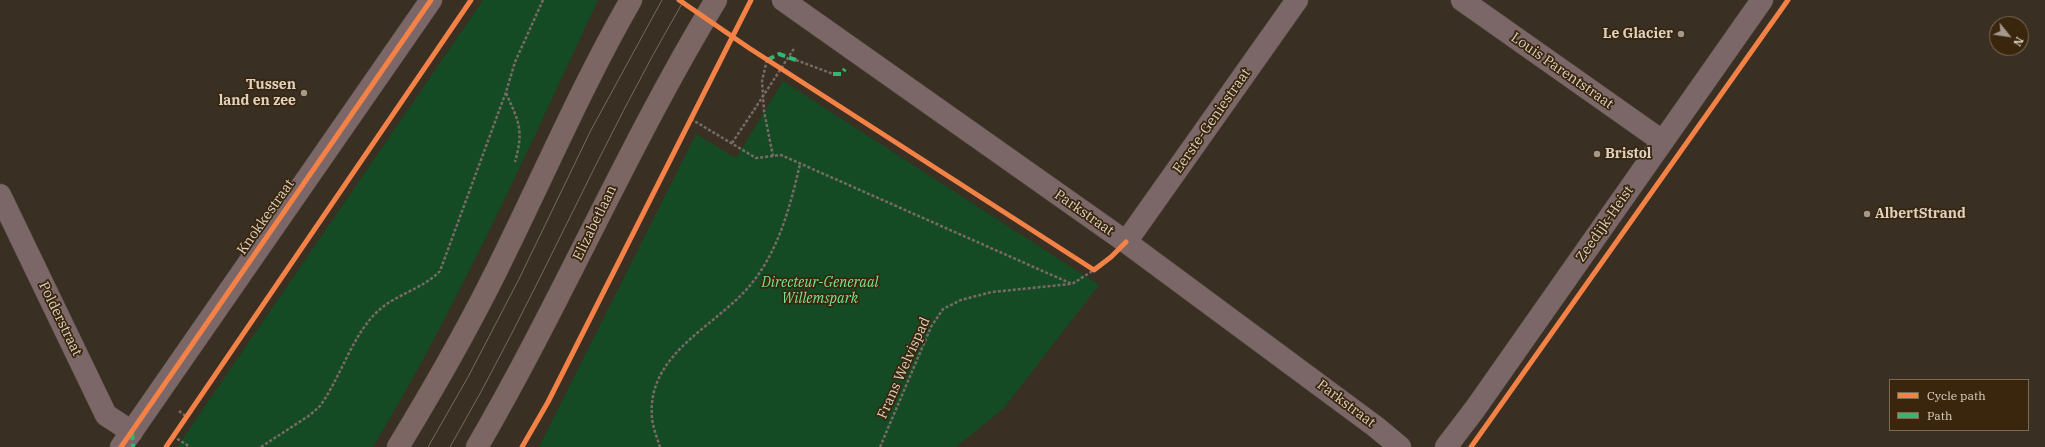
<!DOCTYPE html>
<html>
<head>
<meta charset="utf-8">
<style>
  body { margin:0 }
  #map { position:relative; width:2045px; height:447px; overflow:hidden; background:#392f22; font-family:"IBM Plex Serif",serif }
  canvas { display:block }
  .legend { position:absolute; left:1889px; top:379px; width:140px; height:52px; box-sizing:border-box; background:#39260d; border:1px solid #7b6a56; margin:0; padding:5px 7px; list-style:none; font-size:12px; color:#ddd1c3 }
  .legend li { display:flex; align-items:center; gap:8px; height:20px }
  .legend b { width:20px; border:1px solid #7b6a56 }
  .north { position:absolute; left:1989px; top:16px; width:40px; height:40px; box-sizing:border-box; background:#39260d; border:1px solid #7b6a56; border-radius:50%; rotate:120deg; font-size:11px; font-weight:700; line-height:16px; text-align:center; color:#ddd1c3 }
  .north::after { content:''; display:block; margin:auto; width:14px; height:18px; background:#a4988b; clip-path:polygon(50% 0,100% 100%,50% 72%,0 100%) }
</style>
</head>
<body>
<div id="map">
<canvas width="2045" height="447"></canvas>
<ul class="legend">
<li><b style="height:5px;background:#f48246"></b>Cycle path</li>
<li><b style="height:5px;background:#33b770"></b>Path</li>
</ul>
<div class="north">N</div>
</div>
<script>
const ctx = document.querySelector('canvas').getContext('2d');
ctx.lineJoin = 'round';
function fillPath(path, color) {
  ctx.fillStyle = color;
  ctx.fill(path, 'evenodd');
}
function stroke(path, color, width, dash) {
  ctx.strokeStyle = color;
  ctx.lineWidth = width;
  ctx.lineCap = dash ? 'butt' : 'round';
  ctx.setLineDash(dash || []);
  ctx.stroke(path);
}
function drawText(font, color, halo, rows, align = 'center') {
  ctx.font = font + ' "IBM Plex Serif",serif';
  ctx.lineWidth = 3.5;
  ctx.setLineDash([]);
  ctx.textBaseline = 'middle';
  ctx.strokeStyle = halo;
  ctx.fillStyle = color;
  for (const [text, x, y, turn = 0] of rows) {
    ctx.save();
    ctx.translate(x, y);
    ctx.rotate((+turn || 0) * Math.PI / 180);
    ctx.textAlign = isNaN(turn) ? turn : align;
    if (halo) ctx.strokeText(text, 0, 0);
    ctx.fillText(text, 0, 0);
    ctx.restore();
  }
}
const green = new Path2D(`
  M 483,0 L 598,0 C 527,152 459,304 373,447 L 177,447 Z
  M 783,81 L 1099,285 L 1004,408 L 956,447 L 539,447 L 696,134 L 736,158 Z`);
const path = new Path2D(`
  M 767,60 L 762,81 L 764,111 L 773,156
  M 796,60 L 833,74
  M 506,93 C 519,122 524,130 515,162
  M 691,119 L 756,158 L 781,155 L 1072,284 L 1094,270
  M 732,143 L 754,110
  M 179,411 L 187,417
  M 173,436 L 190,447
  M 261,447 L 310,415 L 320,406 C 341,377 352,335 378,311 C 396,294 423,289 440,271 L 506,92 L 515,62 L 543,0
  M 660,447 C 657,438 653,427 652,418 C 646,350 722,325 755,279 C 780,246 791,203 800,164
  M 880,447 L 931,327 L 943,309 L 961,300 L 992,292 L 1071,284`);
const minor = new Path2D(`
  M 783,0 L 1126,242 L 1376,427 L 1400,447
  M 1462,0 L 1662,141
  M 0,195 L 106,415 L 132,432
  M 1126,242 L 1297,0
  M 1446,447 L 1475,409 L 1762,0`);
const tertiary = new Path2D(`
  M 121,447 L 431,0`);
const primary = new Path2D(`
  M 398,447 C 437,383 475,316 507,249 C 548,165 585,80 631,0
  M 477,447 C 562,301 628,145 716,0`);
const tram = new Path2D(`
  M 428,447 L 468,377 L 519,279 L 591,130 L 662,0
  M 450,447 C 535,301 599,145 684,0`);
const pathBridge = new Path2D(`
  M 754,110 L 795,47`);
const quiet = new Path2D(`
  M 767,60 L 779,54 L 796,60
  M 833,74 L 841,74 L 845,69
  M 132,432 L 133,447`);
const cycleway = new Path2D(`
  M 679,0 L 749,48 L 1094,270 L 1111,257 L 1126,242
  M 121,447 L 431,0
  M 166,447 L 471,0
  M 522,447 L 548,402 L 751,0
  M 1471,447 L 1788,0`);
const markers = [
  [1681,34,4,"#a4988b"],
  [304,93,4,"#a4988b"],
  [1597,154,4,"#a4988b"],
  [1867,214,4,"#a4988b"]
];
const poiNames = [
  ["Le Glacier",1673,34],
  ["Tussen",296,85],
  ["land en zee",296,101],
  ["Bristol",1605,154,"left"],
  ["AlbertStrand",1875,214,"left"]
];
const streetNames = [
  ["Louis Parentstraat",1562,71,35],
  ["Eerste-Geniestraat",1212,121,-55],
  ["Parkstraat",1084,213,35],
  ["Knokkestraat",266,217,-55],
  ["Elizabetlaan",595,223,-64],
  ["Zeedijk-Heist",1605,224,-55],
  ["Polderstraat",60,319,64],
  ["Frans Welvispad",904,368,-66],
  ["Parkstraat",1346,404,37]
];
const parkNames = [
  ["Directeur-Generaal",820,283],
  ["Willemspark",820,299]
];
fillPath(green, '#154b24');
stroke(minor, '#554b41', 23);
stroke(tertiary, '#554b41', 23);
stroke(primary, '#554b41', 23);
stroke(path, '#796a67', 2.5, [3, 2]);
stroke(minor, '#7c6768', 22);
stroke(tertiary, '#7c6768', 22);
stroke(primary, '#7b6663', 22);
stroke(tram, '#776a65', 1);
stroke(pathBridge, '#796a67', 2.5, [3, 2]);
stroke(quiet, '#33b770', 4, [8, 4]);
stroke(cycleway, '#f48246', 5);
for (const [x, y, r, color] of markers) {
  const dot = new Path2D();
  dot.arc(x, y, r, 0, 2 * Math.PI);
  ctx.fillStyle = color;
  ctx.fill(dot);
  stroke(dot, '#39260d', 1.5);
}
drawText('bold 14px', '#ddd1c3', '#39260d', poiNames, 'right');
drawText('14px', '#ddd1c3', '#39260d', streetNames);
drawText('italic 14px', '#79e491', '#39260d', parkNames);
</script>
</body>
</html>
